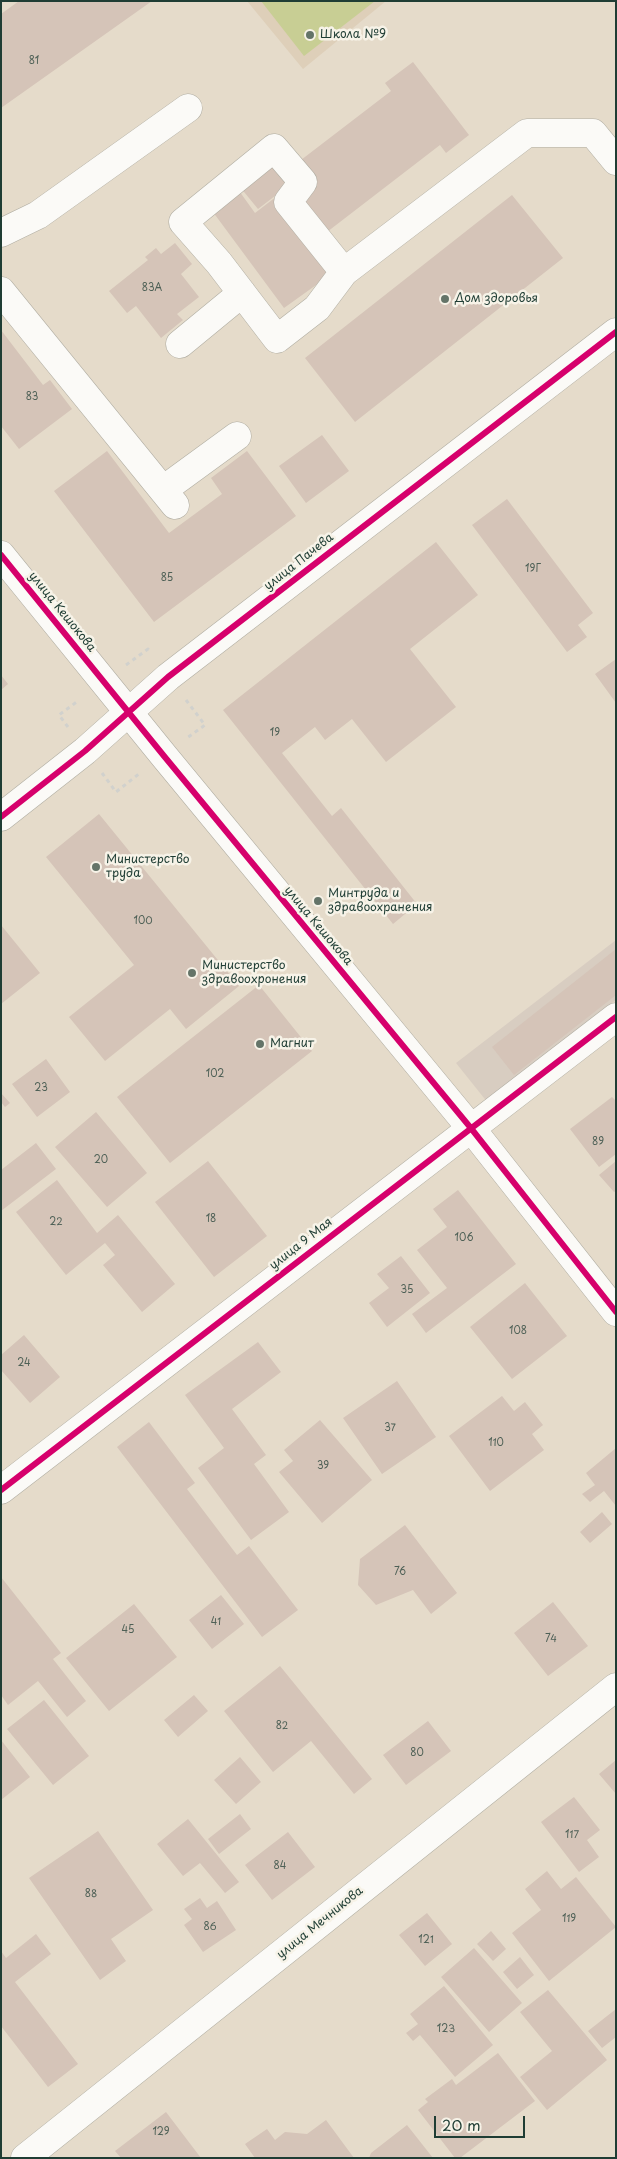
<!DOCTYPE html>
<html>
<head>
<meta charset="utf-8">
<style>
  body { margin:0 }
  #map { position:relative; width:617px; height:2159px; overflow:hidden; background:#e5dbca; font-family:"Playpen Sans",sans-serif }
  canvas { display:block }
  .frame { position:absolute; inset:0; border:2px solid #1f3d34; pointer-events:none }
  .scale { position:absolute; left:434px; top:2116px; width:91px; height:22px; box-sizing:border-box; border:2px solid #1f3d34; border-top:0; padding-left:6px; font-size:15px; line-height:18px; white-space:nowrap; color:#1f3d34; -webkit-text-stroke:4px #f7f3e8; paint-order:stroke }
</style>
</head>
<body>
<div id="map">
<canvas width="617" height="2159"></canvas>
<div class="frame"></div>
<div class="scale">20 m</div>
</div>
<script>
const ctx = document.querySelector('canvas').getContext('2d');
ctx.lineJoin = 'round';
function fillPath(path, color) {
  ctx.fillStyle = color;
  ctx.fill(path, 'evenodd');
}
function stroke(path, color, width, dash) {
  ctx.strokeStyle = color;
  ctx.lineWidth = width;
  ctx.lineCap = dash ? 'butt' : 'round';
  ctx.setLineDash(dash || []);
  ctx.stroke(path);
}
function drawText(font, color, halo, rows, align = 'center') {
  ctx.font = font + ' "Playpen Sans",sans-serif';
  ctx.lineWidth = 5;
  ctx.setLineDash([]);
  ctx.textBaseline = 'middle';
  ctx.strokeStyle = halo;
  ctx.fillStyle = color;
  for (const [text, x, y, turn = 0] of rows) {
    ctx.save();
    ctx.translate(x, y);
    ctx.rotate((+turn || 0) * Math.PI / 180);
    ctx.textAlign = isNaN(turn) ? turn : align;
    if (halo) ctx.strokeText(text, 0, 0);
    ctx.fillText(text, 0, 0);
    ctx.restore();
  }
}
const built = new Path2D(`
  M 247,1 L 386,1 L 303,69 Z`);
const industrial = new Path2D(`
  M 616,940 L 616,1000 L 488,1103 L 456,1063 Z`);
const green = new Path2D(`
  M 261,1 L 375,1 L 304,56 Z`);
const building = new Path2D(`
  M 19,1 L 152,1 L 1,108 L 1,14 Z
  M 413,62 L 469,135 L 446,153 L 440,145 L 327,232 L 299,196 L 318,182 L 301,160 L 391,91 L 385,83 Z
  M 280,157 L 297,179 L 258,209 L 240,187 Z
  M 237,188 L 255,213 L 281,193 L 337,270 L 284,308 L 210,208 Z
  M 512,195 L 563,258 L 355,422 L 305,358 Z
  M 175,243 L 192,264 L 181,274 L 199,297 L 177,314 L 183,320 L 161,338 L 136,306 L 127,313 L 109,291 L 148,260 L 145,257 L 156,248 L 161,254 Z
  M 1,330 L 43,385 L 50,380 L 72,409 L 19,449 L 1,426 Z
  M 322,435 L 349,471 L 306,503 L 279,466 Z
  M 107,451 L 169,533 L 222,494 L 211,478 L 247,451 L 296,516 L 154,622 L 54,491 Z
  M 507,499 L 593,613 L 578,625 L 587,637 L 567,652 L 472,525 Z
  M 436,542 L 478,595 L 410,649 L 456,707 L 386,762 L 352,719 L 325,740 L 315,727 L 282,753 L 332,816 L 341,808 L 417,904 L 393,924 L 223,710 Z
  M 616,659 L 616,703 L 595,674 Z
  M 1,675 L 8,684 L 1,690 Z
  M 99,814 L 239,986 L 186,1029 L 170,1009 L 105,1061 L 69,1017 L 134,965 L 46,857 Z
  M 1,925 L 40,973 L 1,1004 Z
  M 616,949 L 616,995 L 514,1075 L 492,1047 Z
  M 259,985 L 312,1051 L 170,1163 L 117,1097 Z
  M 46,1059 L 70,1092 L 37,1117 L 12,1084 Z
  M 1,1093 L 10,1103 L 5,1107 L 1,1102 Z
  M 612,1097 L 616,1101 L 616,1154 L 599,1167 L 570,1129 Z
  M 96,1112 L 147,1173 L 107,1207 L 55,1147 Z
  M 36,1143 L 56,1169 L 1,1211 L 1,1170 Z
  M 208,1161 L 267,1236 L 214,1277 L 155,1202 Z
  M 616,1161 L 616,1191 L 614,1192 L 599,1175 Z
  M 57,1180 L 97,1233 L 118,1215 L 175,1284 L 142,1312 L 103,1265 L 115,1255 L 105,1243 L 66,1275 L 16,1212 Z
  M 458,1190 L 516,1264 L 426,1333 L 412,1314 L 447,1288 L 417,1250 L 447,1227 L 433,1209 Z
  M 401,1256 L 430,1293 L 387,1327 L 369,1303 L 389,1288 L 377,1274 Z
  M 525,1283 L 567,1336 L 512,1379 L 470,1327 Z
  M 24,1335 L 60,1377 L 30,1403 L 1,1370 L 1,1355 Z
  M 258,1342 L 281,1372 L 232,1409 L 266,1455 L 254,1464 L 289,1512 L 251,1540 L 198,1468 L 224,1448 L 185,1395 Z
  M 397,1381 L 436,1437 L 382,1474 L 343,1418 Z
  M 502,1396 L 514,1411 L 525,1402 L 543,1425 L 532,1434 L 544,1450 L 490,1491 L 449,1436 Z
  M 320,1420 L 372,1480 L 322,1523 L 279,1472 L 293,1461 L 284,1450 Z
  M 149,1422 L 195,1483 L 187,1489 L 237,1555 L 249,1546 L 298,1610 L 262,1637 L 117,1447 Z
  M 616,1448 L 616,1506 L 604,1491 L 590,1502 L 582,1494 L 595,1485 L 586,1473 Z
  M 602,1512 L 612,1524 L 590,1543 L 580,1532 Z
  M 405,1525 L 457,1593 L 431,1614 L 413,1590 L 376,1605 L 358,1585 L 360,1559 Z
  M 1,1577 L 61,1653 L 53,1659 L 86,1701 L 67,1717 L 38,1681 L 8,1705 L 1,1695 Z
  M 221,1595 L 244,1624 L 212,1649 L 189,1620 Z
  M 553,1602 L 588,1646 L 548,1676 L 514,1633 Z
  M 134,1604 L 177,1657 L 109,1711 L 66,1658 Z
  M 280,1666 L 372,1779 L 354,1794 L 311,1741 L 273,1772 L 224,1711 Z
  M 194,1695 L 208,1711 L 178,1737 L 164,1720 Z
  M 44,1700 L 89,1756 L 53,1785 L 7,1729 Z
  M 428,1721 L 451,1751 L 406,1785 L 383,1755 Z
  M 1,1740 L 30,1777 L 1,1800 Z
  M 240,1757 L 261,1782 L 236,1804 L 214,1780 Z
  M 616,1760 L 616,1794 L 599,1774 Z
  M 574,1797 L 600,1830 L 587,1840 L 599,1857 L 579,1872 L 541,1822 Z
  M 240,1814 L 251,1829 L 219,1854 L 208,1839 Z
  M 188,1819 L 239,1882 L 225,1893 L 200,1863 L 183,1876 L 157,1844 Z
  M 98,1831 L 153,1910 L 111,1939 L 126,1961 L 100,1980 L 29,1878 Z
  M 288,1832 L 315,1867 L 272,1900 L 245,1865 Z
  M 547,1871 L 561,1889 L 576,1877 L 616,1927 L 549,1981 L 512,1933 L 541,1910 L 525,1889 Z
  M 200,1898 L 207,1908 L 217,1901 L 236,1930 L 203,1952 L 184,1925 L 192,1919 L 184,1909 Z
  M 427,1913 L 452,1944 L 425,1966 L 399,1935 Z
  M 491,1931 L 506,1949 L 493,1961 L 477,1944 Z
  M 36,1934 L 51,1954 L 15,1982 L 78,2064 L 48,2087 L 1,2026 L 1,1951 L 6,1958 Z
  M 474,1948 L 522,2003 L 489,2032 L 441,1977 Z
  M 520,1957 L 534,1975 L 517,1989 L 503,1972 Z
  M 444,1986 L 493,2045 L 455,2077 L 420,2035 L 413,2041 L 406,2033 L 418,2024 L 410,2014 Z
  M 548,1990 L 607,2060 L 547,2110 L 520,2077 L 552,2051 L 520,2012 Z
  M 616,2009 L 616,2037 L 602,2048 L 588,2031 Z
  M 498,2053 L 535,2101 L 460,2158 L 455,2158 L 418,2110 L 428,2102 L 425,2099 L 452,2079 L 456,2085 Z
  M 166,2112 L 201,2158 L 121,2158 L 115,2151 Z
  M 326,2120 L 354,2158 L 255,2158 L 245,2144 L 267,2129 L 275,2140 L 285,2132 L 307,2134 Z
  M 407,2125 L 433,2158 L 369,2158 L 371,2153 Z`);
const path = new Path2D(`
  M 126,665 L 148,649 L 150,653
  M 186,700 L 205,725 L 187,738
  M 68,727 L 59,715 L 78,701
  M 102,773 L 116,792 L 140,773`);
const minor = new Path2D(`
  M 1,233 L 38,215 L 188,108
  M 344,272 L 288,202 L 303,182 L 274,148 L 183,222 L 219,263 L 277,339 L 317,308 L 344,272 L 527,133 L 593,133 L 616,161
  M 1,291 L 175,505
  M 180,344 L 242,293
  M 163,490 L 237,436
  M 1,555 L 164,756 L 470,1127 L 616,1312
  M 1,817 L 85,751 L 168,677 L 616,332
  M 1,1490 L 616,1017
  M 25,2158 L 616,1687`);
const cycleway = new Path2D(`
  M 1,555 L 164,756 L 470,1127 L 616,1312
  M 1,817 L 85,751 L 168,677 L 616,332
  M 1,1490 L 616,1017`);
const markers = [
  [310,35,5,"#647468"],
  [445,299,5,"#647468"],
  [96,867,5,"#647468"],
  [318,901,5,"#647468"],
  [192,973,5,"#647468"],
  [260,1044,5,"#647468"]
];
const numberNames = [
  ["81",34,61],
  ["83А",152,288],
  ["83",32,397],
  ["19Г",533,569],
  ["85",167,578],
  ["19",275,733],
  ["100",143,921],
  ["102",215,1074],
  ["23",41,1088],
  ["89",598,1142],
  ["20",101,1160],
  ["18",211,1219],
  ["22",56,1222],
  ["106",464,1238],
  ["35",407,1290],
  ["108",518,1331],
  ["24",24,1363],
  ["37",390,1428],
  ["110",496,1443],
  ["39",323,1466],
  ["76",400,1572],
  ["41",216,1622],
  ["45",128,1630],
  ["74",551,1639],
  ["82",282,1726],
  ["80",417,1753],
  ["117",572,1835],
  ["84",280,1866],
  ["88",91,1894],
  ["119",569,1919],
  ["86",210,1927],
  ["121",426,1940],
  ["123",446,2029],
  ["129",161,2132]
];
const poiNames = [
  ["Школа №9",320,35],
  ["Дом здоровья",455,299],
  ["Министерство",106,860],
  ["труда",106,874],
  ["Минтруда и",328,894],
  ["здравоохранения",328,908],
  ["Министерство",202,966],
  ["здравоохронения",202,980],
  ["Магнит",270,1044]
];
const streetNames = [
  ["улица Пачева",299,562,-38],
  ["улица Кешокова",62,612,51],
  ["улица Кешокова",318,926,50],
  ["улица 9 Мая",301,1244,-38],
  ["улица Мечникова",320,1923,-39]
];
fillPath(built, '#decfb9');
fillPath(industrial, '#d8cdc1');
fillPath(green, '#c8ce94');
fillPath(building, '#d5c4b8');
stroke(minor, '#b0ada2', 29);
stroke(path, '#d1d1cd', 3, [4, 4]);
stroke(minor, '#fbfaf7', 28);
stroke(cycleway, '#d6006c', 6);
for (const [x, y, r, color] of markers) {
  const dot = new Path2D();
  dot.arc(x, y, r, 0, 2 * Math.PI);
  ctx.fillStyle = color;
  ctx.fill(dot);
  stroke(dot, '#f7f3e8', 2);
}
drawText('10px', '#4e6056', null, numberNames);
drawText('12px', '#1f3d34', '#f7f3e8', poiNames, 'left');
drawText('12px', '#1f3d34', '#f7f3e8', streetNames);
</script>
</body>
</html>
